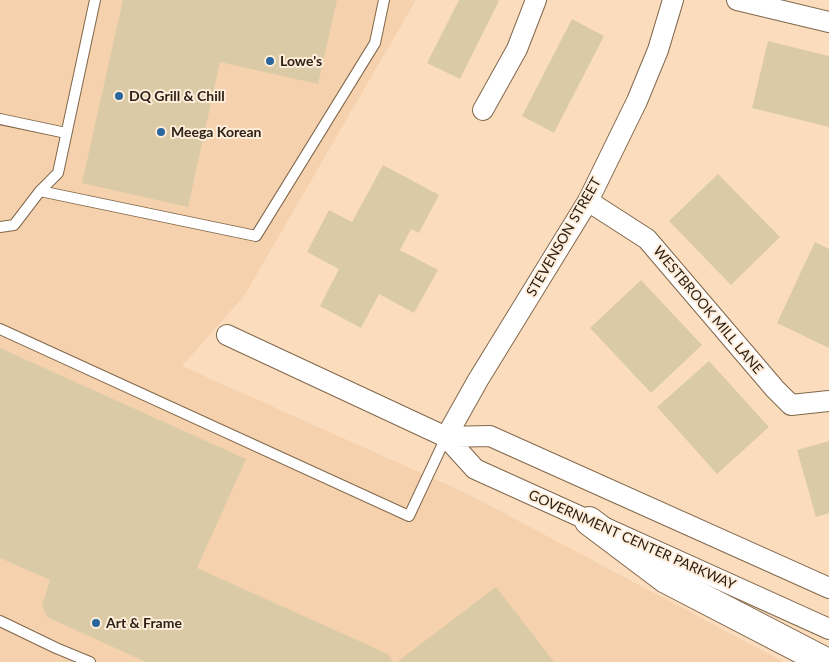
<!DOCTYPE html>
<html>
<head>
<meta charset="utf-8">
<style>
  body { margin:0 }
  canvas { display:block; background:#fbddbe }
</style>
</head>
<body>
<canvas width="829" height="662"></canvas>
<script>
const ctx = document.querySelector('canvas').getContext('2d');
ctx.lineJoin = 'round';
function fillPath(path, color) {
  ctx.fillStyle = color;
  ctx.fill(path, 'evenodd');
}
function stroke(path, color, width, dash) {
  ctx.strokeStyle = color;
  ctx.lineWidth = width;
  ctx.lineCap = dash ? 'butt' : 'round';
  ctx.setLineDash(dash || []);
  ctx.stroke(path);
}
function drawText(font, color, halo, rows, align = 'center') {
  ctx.font = font + ' Lato,sans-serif';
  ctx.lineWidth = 4;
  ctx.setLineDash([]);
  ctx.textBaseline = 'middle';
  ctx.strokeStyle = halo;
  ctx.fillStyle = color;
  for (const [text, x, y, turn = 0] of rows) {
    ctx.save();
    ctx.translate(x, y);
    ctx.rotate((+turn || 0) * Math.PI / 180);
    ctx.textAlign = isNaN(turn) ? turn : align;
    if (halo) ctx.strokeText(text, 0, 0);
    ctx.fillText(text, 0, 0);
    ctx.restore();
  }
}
const built = new Path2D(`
  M 0,0 L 416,0 L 244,296 L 182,366 L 468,494 L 784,662 L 0,662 Z`);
const building = new Path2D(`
  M 123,0 L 337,0 L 318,84 L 220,62 L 188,207 L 82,183 Z
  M 459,0 L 497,0 L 499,1 L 460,79 L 427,63 Z
  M 572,19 L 604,36 L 554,133 L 522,116 Z
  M 768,41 L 829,56 L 829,127 L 752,108 Z
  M 383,165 L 439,195 L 419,233 L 411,229 L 400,250 L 438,270 L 414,313 L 379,294 L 361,328 L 320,306 L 339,269 L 307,252 L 329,210 L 352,222 Z
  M 718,174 L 780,237 L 731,285 L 669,221 Z
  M 815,242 L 829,249 L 829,348 L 777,323 Z
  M 641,280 L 702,345 L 651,393 L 590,328 Z
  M 0,348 L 246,459 L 197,568 L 388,654 L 393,662 L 146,662 L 47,617 L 42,605 L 50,580 L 0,558 Z
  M 709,361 L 769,427 L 717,474 L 657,407 Z
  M 829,441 L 829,513 L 816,517 L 797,450 Z
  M 496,587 L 554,662 L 397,662 Z`);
const lane = new Path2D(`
  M 0,119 L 66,133
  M 40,191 L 256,236 L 375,43 L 384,0
  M 0,227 L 14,225 L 40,191 L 58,173 L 95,0
  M 0,329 L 409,516 L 446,437
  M 0,621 L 56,648 L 90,662`);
const street = new Path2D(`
  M 737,0 L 829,22
  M 483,110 L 517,49 L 536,0
  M 588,201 L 647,239 L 775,389 L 791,405 L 829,401
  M 227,335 L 446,437 L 475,469 L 829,629
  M 446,437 L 478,380 L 588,201 L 637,101 L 658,50 L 673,0
  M 446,437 L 490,436 L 829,588`);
const secondary = new Path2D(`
  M 589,521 L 666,579 L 826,662`);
const markers = [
  [270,61,5,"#28669d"],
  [119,96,5,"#28669d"],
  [161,132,5,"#28669d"],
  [96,623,5,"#28669d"]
];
const poiNames = [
  ["Lowe's",280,61],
  ["DQ Grill & Chill",129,96],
  ["Meega Korean",171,132],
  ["Art & Frame",106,623]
];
const streetNames = [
  ["STEVENSON STREET",564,237,-60],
  ["WESTBROOK MILL LANE",708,310,50],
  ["GOVERNMENT CENTER PARKWAY",632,540,24]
];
fillPath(built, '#f5d2ad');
fillPath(building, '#dacba6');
stroke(lane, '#81674b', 12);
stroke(street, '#81674b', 22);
stroke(secondary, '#81674b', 30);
stroke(lane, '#fff', 10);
stroke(street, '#fff', 20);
stroke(secondary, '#fff', 28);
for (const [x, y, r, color] of markers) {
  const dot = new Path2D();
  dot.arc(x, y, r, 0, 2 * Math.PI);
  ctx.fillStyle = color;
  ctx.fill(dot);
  stroke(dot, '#ffedda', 2);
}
drawText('bold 14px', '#2d2217', '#ffedda', poiNames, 'left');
drawText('14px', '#2d2217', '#ffedda', streetNames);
</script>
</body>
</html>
